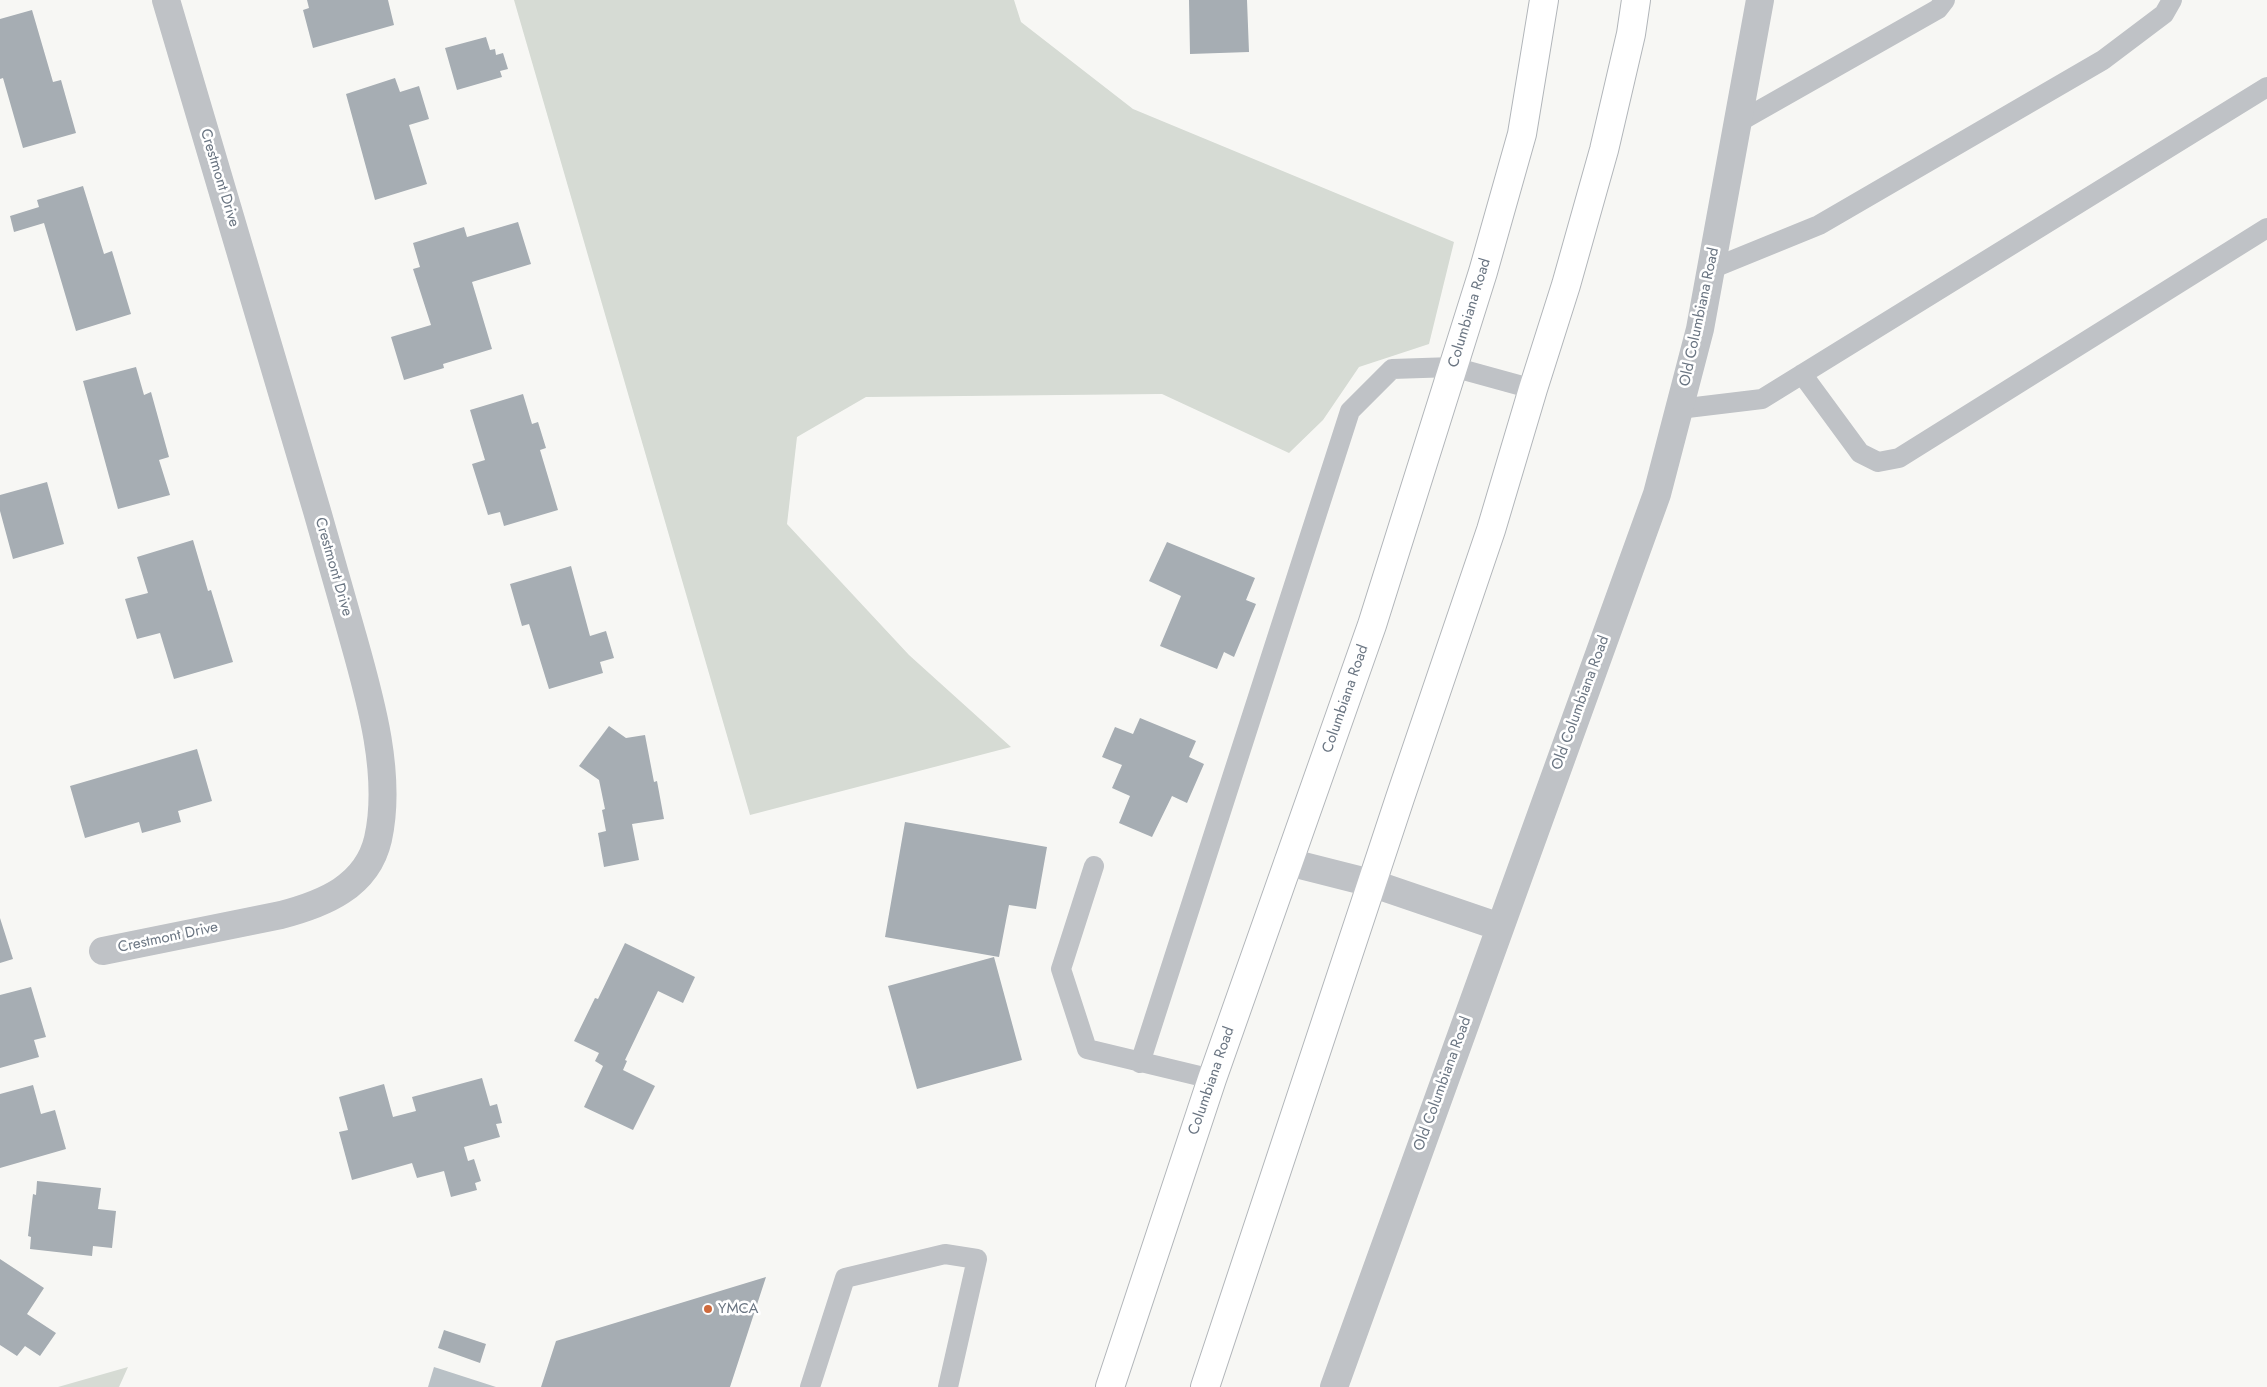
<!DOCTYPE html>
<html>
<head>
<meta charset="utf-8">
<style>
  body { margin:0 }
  canvas { display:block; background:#f7f7f4 }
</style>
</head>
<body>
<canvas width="2267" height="1387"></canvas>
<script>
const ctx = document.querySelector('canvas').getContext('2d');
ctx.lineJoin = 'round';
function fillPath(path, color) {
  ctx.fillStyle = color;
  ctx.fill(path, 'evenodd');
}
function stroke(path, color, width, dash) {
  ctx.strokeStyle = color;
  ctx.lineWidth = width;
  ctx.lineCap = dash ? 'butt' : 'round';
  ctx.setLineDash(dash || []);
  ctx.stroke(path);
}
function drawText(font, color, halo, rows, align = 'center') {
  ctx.font = font + ' Jost,sans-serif';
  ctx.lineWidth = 5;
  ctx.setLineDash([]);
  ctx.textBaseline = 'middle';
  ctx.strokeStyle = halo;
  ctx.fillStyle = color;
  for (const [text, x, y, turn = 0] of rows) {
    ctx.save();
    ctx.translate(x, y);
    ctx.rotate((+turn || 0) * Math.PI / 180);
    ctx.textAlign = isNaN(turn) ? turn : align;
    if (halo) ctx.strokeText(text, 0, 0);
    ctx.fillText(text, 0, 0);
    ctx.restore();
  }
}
const green = new Path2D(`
  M 514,0 L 1014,0 L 1021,22 L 1133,109 L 1454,242 L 1429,344 L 1359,367 L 1323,420 L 1289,453 L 1162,394 L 866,397 L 797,437 L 787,524 L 909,655 L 1011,747 L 750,815 Z
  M 128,1367 L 119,1387 L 58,1387 Z`);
const water = new Path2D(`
  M 434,1367 L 496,1387 L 428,1387 Z`);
const building = new Path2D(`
  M 307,0 L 388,0 L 394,25 L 313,48 L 303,10 L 309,8 Z
  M 1189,0 L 1247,0 L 1249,52 L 1190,54 Z
  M 32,10 L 53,82 L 61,80 L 76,133 L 23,148 L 3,78 L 0,79 L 0,19 Z
  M 486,37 L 490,50 L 495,49 L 496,55 L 503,53 L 508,69 L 500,71 L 502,77 L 457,90 L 445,48 Z
  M 395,78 L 400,92 L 419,86 L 429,119 L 409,125 L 427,184 L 375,200 L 346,94 Z
  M 83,186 L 104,254 L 112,251 L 131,314 L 76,331 L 44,223 L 14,232 L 10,216 L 39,207 L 37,200 Z
  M 518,222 L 531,264 L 472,282 L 492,349 L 443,364 L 444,368 L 404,380 L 391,337 L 431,325 L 413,269 L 420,267 L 413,243 L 464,227 L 467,237 Z
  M 136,367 L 144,395 L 151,392 L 169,457 L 159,460 L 170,495 L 118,509 L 83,381 Z
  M 523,394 L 532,424 L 538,422 L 546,448 L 540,450 L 558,510 L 504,526 L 500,512 L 488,515 L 472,464 L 485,460 L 470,410 Z
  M 47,482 L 64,544 L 13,559 L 0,511 L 0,495 Z
  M 193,540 L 208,591 L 211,590 L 233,662 L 174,679 L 160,633 L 137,639 L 125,599 L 148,593 L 137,557 Z
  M 1167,542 L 1255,578 L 1246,600 L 1256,604 L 1234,657 L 1224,652 L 1217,669 L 1160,646 L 1181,596 L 1149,581 Z
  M 571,566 L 590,636 L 606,631 L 614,658 L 600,662 L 603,673 L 549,689 L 529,624 L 522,626 L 510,584 Z
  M 1140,718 L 1196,741 L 1189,757 L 1204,764 L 1187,803 L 1172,796 L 1152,837 L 1119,823 L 1130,796 L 1112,788 L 1122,765 L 1102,757 L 1115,727 L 1133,734 Z
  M 609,726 L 626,738 L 645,735 L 654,782 L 657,781 L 664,819 L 632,824 L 639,860 L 604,867 L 598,833 L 606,831 L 602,810 L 605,809 L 599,780 L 579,766 Z
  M 197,749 L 212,801 L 178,811 L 181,822 L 142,833 L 139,822 L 85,838 L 70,786 Z
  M 905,822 L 1047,847 L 1036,909 L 1009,905 L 999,957 L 885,937 Z
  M 0,918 L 13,959 L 0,963 Z
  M 625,943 L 695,977 L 683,1003 L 658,991 L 625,1060 L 627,1061 L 623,1070 L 655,1086 L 633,1130 L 584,1107 L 603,1066 L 595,1061 L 599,1053 L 574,1041 L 595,998 L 598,999 Z
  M 994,957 L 1022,1060 L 917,1089 L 888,986 Z
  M 31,987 L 46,1037 L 34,1040 L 39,1057 L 0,1068 L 0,995 Z
  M 482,1078 L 490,1106 L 497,1104 L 502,1123 L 496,1124 L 500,1137 L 464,1147 L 468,1161 L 474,1159 L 481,1181 L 475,1183 L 477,1190 L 451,1197 L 444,1171 L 417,1178 L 412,1163 L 352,1180 L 339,1132 L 348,1130 L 339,1097 L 384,1084 L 393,1117 L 416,1111 L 412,1097 Z
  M 33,1085 L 41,1114 L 55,1110 L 66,1149 L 0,1168 L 0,1094 Z
  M 37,1181 L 101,1188 L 98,1209 L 116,1211 L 112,1248 L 93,1246 L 92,1256 L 30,1249 L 31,1237 L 28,1236 L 33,1194 L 36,1195 Z
  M 0,1259 L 44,1288 L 27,1314 L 56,1333 L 40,1356 L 25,1346 L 17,1356 L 0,1345 Z
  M 766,1277 L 730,1387 L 541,1387 L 556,1341 Z
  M 444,1330 L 486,1344 L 480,1363 L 438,1348 Z`);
const service = new Path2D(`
  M 1737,123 L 1938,9 L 1945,0
  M 1711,269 L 1819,225 L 2103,60 L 2164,14 L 2172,0
  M 1802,374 L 1860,453 L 1878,462 L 1899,458 L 2267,228
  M 1679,409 L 1762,399 L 2267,87
  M 1094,866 L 1061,969 L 1087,1049 L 1212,1079
  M 1140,1063 L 1350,411 L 1392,369 L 1453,367 L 1533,389
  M 810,1387 L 845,1278 L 945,1254 L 977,1259 L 948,1387`);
const minor = new Path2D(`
  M 1288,862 L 1371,883 L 1500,927
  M 103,951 L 281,915 C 323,904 367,887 378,839 C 393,772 368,691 350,627 C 339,588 328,549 317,511 C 268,340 217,170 166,0
  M 1334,1387 L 1657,494 L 1700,329 L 1760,0`);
const secondary = new Path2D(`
  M 1110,1387 L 1212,1079 L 1372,625 L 1483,272 L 1522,134 L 1544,0
  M 1205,1387 L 1400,798 L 1491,530 L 1533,389 L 1566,285 L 1604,150 L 1631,34 L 1636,0`);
const markers = [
  [708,1309,5,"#ce6a3d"]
];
const streetNames = [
  ["Crestmont Drive",219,178,73],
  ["Columbiana Road",1470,313,-73],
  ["Old Columbiana Road",1700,317,-78],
  ["Crestmont Drive",333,567,74],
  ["Columbiana Road",1346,699,-71],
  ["Old Columbiana Road",1581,703,-70],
  ["Crestmont Drive",168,938,-12],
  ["Columbiana Road",1212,1081,-71],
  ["Old Columbiana Road",1443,1084,-70]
];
const poiNames = [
  ["YMCA",718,1309]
];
fillPath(green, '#d6dbd4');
fillPath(water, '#b9c1c6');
fillPath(building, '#a6adb3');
stroke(secondary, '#b2b6ba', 30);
stroke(service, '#bfc2c6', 20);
stroke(minor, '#bfc2c6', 28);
stroke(secondary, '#fff', 28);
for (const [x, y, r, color] of markers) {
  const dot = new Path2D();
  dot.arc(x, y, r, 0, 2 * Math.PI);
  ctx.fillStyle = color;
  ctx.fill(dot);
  stroke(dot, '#fff', 2);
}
drawText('15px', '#6a7582', '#fff', streetNames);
drawText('15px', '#6a7582', '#fff', poiNames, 'left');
</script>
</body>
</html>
